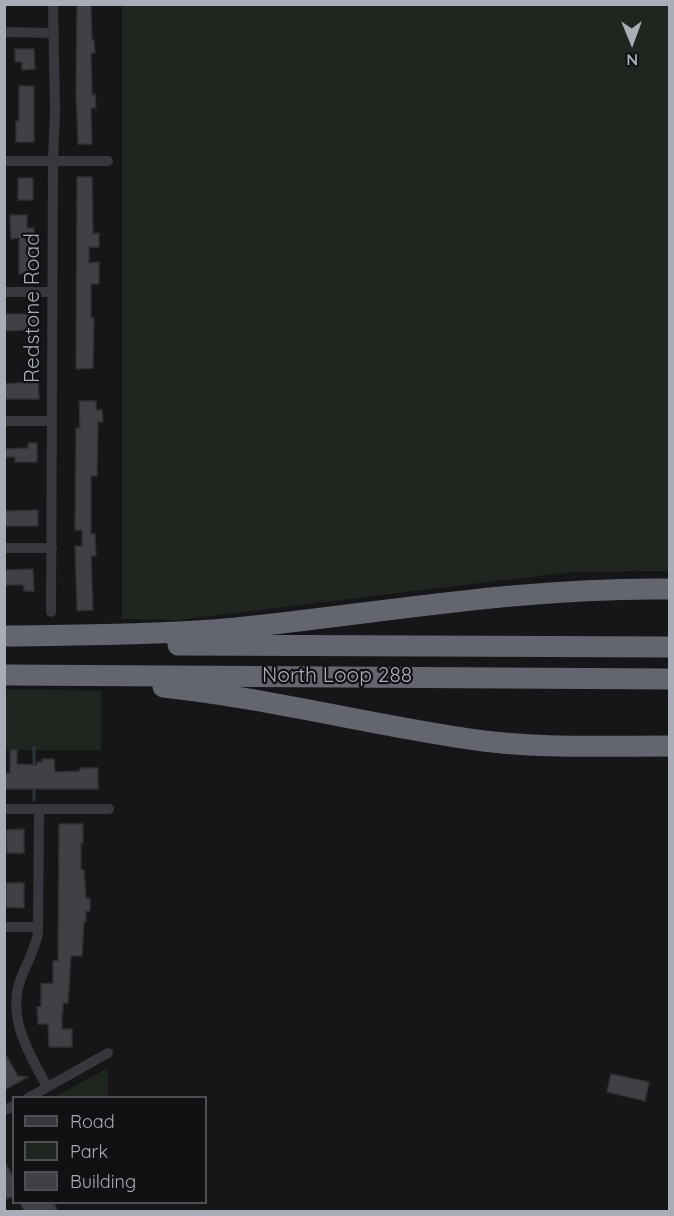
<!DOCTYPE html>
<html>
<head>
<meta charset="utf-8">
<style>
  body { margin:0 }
  #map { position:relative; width:674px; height:1216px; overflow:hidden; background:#161618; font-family:Quicksand,sans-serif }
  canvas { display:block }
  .frame { position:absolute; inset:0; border:6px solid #a8adb8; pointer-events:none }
  .legend { position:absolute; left:12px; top:1096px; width:195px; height:108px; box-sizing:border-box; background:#111113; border:2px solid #4d4f55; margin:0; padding:8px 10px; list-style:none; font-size:18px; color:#a8adb8 }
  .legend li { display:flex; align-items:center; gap:12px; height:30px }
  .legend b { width:30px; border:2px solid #4d4f55 }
  .north { position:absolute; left:602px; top:12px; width:60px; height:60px; -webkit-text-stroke:4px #111113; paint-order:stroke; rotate:179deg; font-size:16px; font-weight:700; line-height:24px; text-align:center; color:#a8adb8 }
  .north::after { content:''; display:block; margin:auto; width:21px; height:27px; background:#a8adb8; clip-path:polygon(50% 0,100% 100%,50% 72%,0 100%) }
</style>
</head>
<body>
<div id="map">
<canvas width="674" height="1216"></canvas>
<div class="frame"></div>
<ul class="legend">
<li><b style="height:8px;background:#37383d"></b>Road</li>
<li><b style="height:16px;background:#1e261f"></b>Park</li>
<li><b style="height:16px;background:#404145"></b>Building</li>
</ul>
<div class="north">N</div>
</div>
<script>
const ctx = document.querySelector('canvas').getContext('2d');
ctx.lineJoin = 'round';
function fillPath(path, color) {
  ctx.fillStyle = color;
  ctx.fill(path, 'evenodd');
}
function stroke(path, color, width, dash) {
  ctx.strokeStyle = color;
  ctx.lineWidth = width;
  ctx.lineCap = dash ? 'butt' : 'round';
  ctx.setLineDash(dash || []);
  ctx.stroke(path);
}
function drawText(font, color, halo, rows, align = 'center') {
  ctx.font = font + ' Quicksand,sans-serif';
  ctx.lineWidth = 4.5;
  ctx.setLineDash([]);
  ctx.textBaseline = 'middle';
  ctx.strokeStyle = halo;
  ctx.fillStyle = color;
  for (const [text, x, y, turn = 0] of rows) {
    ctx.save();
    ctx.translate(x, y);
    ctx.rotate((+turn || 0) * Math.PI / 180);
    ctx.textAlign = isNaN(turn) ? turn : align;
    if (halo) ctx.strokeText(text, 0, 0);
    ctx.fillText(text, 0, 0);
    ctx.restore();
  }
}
const green = new Path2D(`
  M 122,5 L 669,5 L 669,571 L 571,572 L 177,620 L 122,619 Z
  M 5,689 L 101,691 L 101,750 L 5,750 Z
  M 108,1068 L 108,1097 L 54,1097 Z`);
const stream = new Path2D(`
  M 34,747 L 34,768
  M 34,787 L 34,800`);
const building = new Path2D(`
  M 77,4 L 91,4 L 92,40 L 94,40 L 95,53 L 91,53 L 92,95 L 95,94 L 96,108 L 91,108 L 92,144 L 78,144 L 76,95 Z
  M 15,49 L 34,49 L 35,69 L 22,70 L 22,62 L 15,62 Z
  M 19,86 L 34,86 L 34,142 L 16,142 L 16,121 L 19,121 Z
  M 77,177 L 92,177 L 93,234 L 99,233 L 99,247 L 89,247 L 89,263 L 99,262 L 99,284 L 91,284 L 91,318 L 94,318 L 93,368 L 76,369 Z
  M 18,178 L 33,178 L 33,200 L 18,200 Z
  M 10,215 L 27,215 L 27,228 L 34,228 L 33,274 L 19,274 L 19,238 L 11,239 Z
  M 4,314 L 37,314 L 38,338 L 28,338 L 28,330 L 4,331 Z
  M 38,381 L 39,399 L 4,399 L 4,384 Z
  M 79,401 L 96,401 L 96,410 L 102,410 L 103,422 L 98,422 L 97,476 L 91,476 L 91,534 L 95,534 L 96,556 L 91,556 L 93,610 L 77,611 L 75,546 L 82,546 L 82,530 L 75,530 L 76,428 L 80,428 Z
  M 28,443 L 37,443 L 37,462 L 15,462 L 15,457 L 4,457 L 4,449 L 28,448 Z
  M 38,510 L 38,526 L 4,526 L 4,511 Z
  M 33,569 L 34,591 L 24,591 L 24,585 L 4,585 L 4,570 Z
  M 10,750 L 17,750 L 17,764 L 37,765 L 37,762 L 42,762 L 42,759 L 54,759 L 55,772 L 80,771 L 80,768 L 98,768 L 98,789 L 4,789 L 4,773 L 10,773 Z
  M 59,824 L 83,824 L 83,843 L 81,843 L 81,870 L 84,870 L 86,898 L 90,899 L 90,911 L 86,911 L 86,922 L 84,922 L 82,956 L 71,956 L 68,1003 L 63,1003 L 63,1013 L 62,1013 L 62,1029 L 72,1029 L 72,1047 L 49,1047 L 48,1024 L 38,1024 L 37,1007 L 41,1006 L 41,984 L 53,983 L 53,961 L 58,961 Z
  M 24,829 L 24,853 L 7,853 L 6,830 Z
  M 6,883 L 24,883 L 24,908 L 6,907 Z
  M 4,1052 L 18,1076 L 28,1077 L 4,1090 Z
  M 611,1074 L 649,1082 L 645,1101 L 607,1092 Z
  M 4,1161 L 14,1178 L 14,1196 L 7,1199 L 4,1194 Z
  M 20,1203 L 54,1203 L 57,1209 L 52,1212 L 25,1212 Z`);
const minor = new Path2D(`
  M 4,32 L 53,33
  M 4,161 L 108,161
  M 4,292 L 52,292
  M 4,421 L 52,421
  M 4,548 L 52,548
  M 51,612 L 53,160 L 55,112 L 53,4
  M 4,809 L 109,809
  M 39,809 L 38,933 C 35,950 26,964 20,981 C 7,1020 30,1054 47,1087
  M 4,927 L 38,927
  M 28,1098 L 108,1053
  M 4,1110 L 14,1106`);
const motorway = new Path2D(`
  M 4,636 C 82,635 159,635 236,628 C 382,613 522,587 670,589
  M 178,645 L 670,647
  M 4,675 L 670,679
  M 163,687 C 266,698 367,724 469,739 C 535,749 603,746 670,746`);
const streetNames = [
  ["Redstone Road",33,308,-90],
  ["North Loop 288",337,676]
];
fillPath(green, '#1e261f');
stroke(stream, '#2c353c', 3);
fillPath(building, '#404145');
stroke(building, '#303034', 1.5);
stroke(minor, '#37383d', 10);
stroke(motorway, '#63666e', 21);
drawText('21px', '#a8adb8', '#111113', streetNames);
</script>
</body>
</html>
